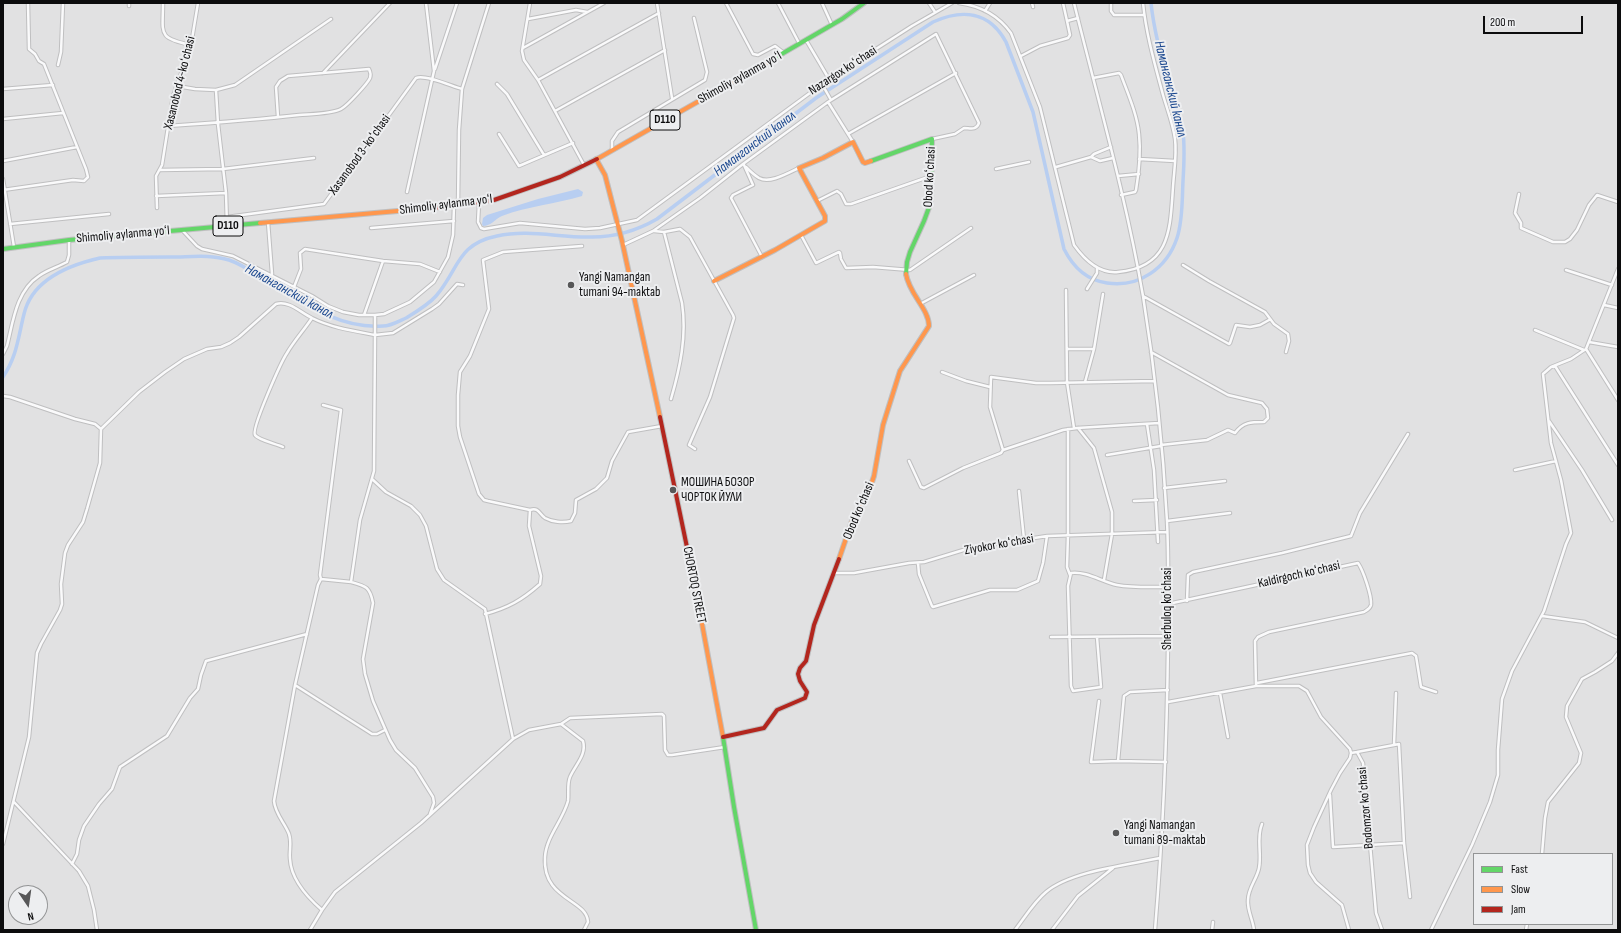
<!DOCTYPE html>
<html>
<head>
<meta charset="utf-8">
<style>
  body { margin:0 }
  #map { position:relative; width:1621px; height:933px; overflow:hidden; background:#e1e1e2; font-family:"Sofia Sans Condensed",sans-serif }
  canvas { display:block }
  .frame { position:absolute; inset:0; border:4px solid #0c0c0d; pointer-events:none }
  .legend { position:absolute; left:1473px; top:853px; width:140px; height:72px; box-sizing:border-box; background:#edeef0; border:1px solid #939495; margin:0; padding:5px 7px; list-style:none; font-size:12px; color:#0c0c0d }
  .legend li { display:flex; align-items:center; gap:8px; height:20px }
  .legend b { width:20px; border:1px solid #939495 }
  .north { position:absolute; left:8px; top:885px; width:40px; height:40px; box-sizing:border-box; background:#edeef0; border:1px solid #939495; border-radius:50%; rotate:167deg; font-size:11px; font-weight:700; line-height:16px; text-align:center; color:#0c0c0d }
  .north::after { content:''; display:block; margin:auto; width:14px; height:18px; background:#575758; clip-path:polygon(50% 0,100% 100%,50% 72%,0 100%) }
  .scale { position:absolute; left:1483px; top:16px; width:100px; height:18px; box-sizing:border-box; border:2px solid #0c0c0d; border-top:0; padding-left:5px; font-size:12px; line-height:14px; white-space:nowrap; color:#0c0c0d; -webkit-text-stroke:3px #edeef0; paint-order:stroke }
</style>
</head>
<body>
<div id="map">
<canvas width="1621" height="933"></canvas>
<div class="frame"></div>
<ul class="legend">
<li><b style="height:5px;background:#63d668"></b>Fast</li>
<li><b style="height:5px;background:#ff974d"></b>Slow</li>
<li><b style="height:5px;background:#b3261e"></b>Jam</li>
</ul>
<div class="north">N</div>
<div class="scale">200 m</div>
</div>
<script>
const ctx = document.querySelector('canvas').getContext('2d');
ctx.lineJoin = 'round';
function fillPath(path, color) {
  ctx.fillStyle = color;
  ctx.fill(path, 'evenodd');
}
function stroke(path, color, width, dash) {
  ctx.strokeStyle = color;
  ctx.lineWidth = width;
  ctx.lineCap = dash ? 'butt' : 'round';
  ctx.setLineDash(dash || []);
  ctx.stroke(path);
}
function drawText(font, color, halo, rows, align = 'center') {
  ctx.font = font + ' "Sofia Sans Condensed",sans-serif';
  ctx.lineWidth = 4;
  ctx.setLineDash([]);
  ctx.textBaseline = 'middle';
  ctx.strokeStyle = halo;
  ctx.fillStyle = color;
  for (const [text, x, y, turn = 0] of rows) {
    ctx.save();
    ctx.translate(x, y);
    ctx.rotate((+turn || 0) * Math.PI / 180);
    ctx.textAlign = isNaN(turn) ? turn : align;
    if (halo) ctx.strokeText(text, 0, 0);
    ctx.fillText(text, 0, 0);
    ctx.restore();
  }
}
const water = new Path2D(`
  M 578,189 L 583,192 L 582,196 C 556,204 528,206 502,216 C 495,219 491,226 483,226 L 482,224 L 483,218 L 487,215 L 538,199 Z`);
const canal = new Path2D(`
  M 3,377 C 17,356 18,338 24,314 C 32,280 69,265 100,258 C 123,257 147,257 171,257 C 190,257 210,254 229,260 C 241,264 251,271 262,278 C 298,299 338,330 383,326 C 391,326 399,321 406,318 C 416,312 428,305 436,296 C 459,269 457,244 497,236 C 529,229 560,238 592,237 C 615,237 638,230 657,219 L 816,98 L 933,22 C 962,9 989,11 1006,42 L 1033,112 L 1064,249 C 1073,267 1086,280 1107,283 C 1139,288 1167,268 1177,238 C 1183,220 1182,199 1183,181 C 1184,165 1185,148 1183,132 C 1181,117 1175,103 1171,89 C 1162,61 1154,32 1151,3`);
const street = new Path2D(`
  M 129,3 L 129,6
  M 163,3 C 163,34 157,38 191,45
  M 530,3 L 522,51 L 524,60 L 538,80 L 584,165
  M 657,3 L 672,98
  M 726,3 L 753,54 L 758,55 L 775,46 L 784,53
  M 778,3 L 799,43
  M 822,3 L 832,25
  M 929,3 L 935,12
  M 959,3 C 981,6 998,15 1011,33 L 1040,107 L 1074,245 C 1084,259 1099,274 1118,272 C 1171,267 1170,229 1173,187 C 1174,171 1177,154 1175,139 C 1173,124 1167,109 1163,95 C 1155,65 1146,34 1143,3
  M 1032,3 L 1033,7
  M 1063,3 L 1067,21
  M 1074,3 C 1098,100 1126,197 1143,296 C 1155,370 1163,446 1167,521 C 1169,562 1168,603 1168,643 C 1167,739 1163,834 1155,930
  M 1111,3 L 1111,11 L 1114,15 L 1144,15
  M 985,11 L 990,3
  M 528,19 L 576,10 L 587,12
  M 806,40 L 829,79
  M 523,48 L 604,3
  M 1021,56 L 1040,46 L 1068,38 L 1070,35 L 1067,21 L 1078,18
  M 58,65 L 61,52 L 63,3
  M 435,69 L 457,3
  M 323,73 L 390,3
  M 1093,78 L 1119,73 L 1121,75 C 1128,94 1137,114 1139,134 C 1141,152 1139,172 1136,190 L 1135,192 L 1121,195
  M 538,80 L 659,13
  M 497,84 L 507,94 L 544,155
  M 822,84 L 831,100
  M 177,86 L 195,89 L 216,90 L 218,124 L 226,193
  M 3,89 L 53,85
  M 216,90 L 235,85 L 331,19
  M 828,102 L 936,34 L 979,123 C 976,131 970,128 964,128 L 955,134 L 932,139
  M 555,111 L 665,50
  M 3,119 L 63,113
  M 168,126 C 212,123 255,120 299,115 C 311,114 331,114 341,109 C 347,106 368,83 370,78 C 371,75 370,71 369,69 L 288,76 L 280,81 L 276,87 L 278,117
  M 499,134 L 519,166 L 573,143
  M 848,134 L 956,73
  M 612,149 L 612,141 L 618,132 L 705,80 L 707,72 L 694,18
  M 1091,157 L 1094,154 L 1111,147
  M 1139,159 L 1175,161
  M 3,161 L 77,147
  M 744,165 L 753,185 L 733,195 L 731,198 L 762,257
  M 746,167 C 750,171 754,175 759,178 C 770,184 788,173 799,168
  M 1056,167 L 1091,157 L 1100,161 L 1113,158
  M 996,169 L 1029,162
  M 160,170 L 223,169 L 314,158
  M 1118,176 L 1139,174
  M 3,179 L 14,247
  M 3,190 L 73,180 L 84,181 L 88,177 L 86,169 L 44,64 L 39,61 L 35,54 L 29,49 L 28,3
  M 407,192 L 434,71 L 426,3
  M 1519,194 L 1515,213 L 1521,223 L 1521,228 L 1553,242 L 1565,242 L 1570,239 L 1577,230 L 1589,205 L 1597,195 L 1618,202
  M 156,196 L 226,193 L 227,226
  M 817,201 L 837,191 L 841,194 L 846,204 L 851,204 L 931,176
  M 479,203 L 478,222 L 481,228 L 484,229 L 520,223 L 585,229 L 600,228 L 637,220 L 829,79 L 912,26 L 952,3
  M 458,205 L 459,130 L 462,89 L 489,3
  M 157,208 L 156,176 L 162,165 L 173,96 L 191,45 L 198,3
  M 227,217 L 324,204 L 416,78 C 425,74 451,86 462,89
  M 268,222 L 272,274
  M 10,224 L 109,214
  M 371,228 L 454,221
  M 182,230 L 197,246 L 202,249 L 233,256 L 312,296 L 328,306 L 343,312 L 359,315 L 375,315 L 384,314 L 410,302 L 434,282 L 448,257 L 453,235 L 454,206
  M 654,231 L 664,232 L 680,229 L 690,237 L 733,315 L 734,318 L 710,397 L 689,445 L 695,449
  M 664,232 L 682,303 C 687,336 680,368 671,399
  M 801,235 L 816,263 L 839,252 L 840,253 L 841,259 L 846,268 L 873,267 L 910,270 L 971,228
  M 623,245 L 653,231 L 700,198 L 743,164 L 828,102 L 853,142
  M 1183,265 L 1209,281 L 1265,312 L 1274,324 L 1288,334 L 1289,341 L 1286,352
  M 1566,270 L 1612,285
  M 294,287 L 301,269 L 300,253 L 305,249 L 383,261 L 420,264 L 440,272
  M 1087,289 L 1097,273 L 1097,268
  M 1066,290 L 1067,382 L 1074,428
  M 1143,296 L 1229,344 L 1230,343 L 1236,325 L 1250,327 L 1260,325 L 1269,320
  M 920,304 L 974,275
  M 1604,305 L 1618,308
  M 364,315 L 383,261
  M 375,315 L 375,335 L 393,333 L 432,309 L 439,304 L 457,284 L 463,285
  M 1535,330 L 1584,350
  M 1589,342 L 1618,347
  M 1068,349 L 1094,349
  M 1586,349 L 1618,400
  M 1151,352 L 1228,395 L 1262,403 L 1267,409 L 1268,418 L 1264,422 C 1251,422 1243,422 1235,433 L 1228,430 L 1207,440 L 1161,445
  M 3,354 L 7,346 C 13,322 16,291 39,276 C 47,270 58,267 67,262 L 69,255 L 69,240
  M 1555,366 L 1618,465
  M 942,372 L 966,381 L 990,387
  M 1085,382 L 1094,349 L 1103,294
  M 3,396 L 10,397 L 75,419 L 95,424 L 101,429 L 100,463 L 87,509 L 83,522 L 68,545 L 65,553 L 61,584 L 62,604 L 60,610 L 41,644 L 37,653 L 29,737 L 3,844
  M 1549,421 L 1582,470 L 1612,520
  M 1147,424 L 1154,470 L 1158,542
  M 1078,428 L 1094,448 L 1112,512 L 1112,534 L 1104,580
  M 101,429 L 139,392 L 165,372 L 184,359 L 207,349 L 221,347 L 230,343 L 239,337 L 276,304 C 289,300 301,313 312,318 C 332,328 354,331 375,335 L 374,471 L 360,520 L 351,582 L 321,579 L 318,585 L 295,685 L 274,801 C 275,814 285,823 289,834 C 292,843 289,850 290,859 C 291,880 307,897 322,910 L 310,930
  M 1068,429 L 1068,535 L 1067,567 L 1070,575
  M 283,447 C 277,444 258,440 255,435 C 251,429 281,362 287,353 C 294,341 304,330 312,318
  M 1003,450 L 990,407 L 991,377 L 1036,383 L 1051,383 L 1154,381
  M 1107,455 L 1161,446
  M 909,461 L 921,487 L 924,488 L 963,468 L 1001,453 L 1003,450 L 1063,430 L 1077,428 L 1159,423
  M 1515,470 L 1556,461
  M 372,479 L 386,492 L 411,506 L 420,515 L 426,526 L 437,569 L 444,580 L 485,609 L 513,739
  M 1164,488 L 1225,481
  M 1019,491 L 1024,539
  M 1134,501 L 1157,500
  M 530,510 L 488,501 L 484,500 L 479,494 L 460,437 L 458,426 L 458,395 L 460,372 L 470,356 L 489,309 L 483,260 L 503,252 L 582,246
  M 1167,521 L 1230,513
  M 918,563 L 919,574 L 932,606 L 933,607 L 990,590 L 1017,590 L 1038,581 L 1043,563 L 1047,536
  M 834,573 L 854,573 L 909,563 L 924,562 L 970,548 L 1047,536 L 1167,532
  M 321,579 L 320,575 L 341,410 L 323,405
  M 351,582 C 366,586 370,587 373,603 L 363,659 L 365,674 L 373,701 L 390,740 L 396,750 L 415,768 L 433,797 L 434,803 L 430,814
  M 1187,601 L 1188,575 L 1193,572 L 1282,553 L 1351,536 L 1360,513 L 1408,434
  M 1168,604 L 1358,563 C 1363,570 1372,596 1371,605 C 1370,609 1367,610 1364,612 L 1269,632 L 1258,637 L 1255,641 L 1256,686
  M 485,614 C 508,608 522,600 540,584 L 541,576 L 529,526 L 530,510 C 539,507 539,514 545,518 C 552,522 563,523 571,521 L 575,513 L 576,500 L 596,489 L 607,478 L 612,461 L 628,432 L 662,426
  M 1542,616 L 1585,622 L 1618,638
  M 1051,637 L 1168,636
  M 1097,637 L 1101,687 L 1073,691 L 1071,686 L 1068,586 L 1071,573 C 1087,571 1102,582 1117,585 C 1133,588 1151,587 1168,587
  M 1257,683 L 1412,653 L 1416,656 L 1421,687 L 1436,692
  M 295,685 L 372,734 L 377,734 L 385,730
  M 1220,693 L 1228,737
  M 1099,701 L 1091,762 L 1118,761 L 1166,762
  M 1168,702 L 1256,686 L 1299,686 L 1307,691 L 1321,717 L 1350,749 L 1351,753 L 1357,752 L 1363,763 L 1376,913 L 1382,930
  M 561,724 L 570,718 L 662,714 L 664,716 L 665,750 L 668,755 L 672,755 L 725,747
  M 1394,745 L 1399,744 L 1404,843 L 1410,897
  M 1357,752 L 1394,745 L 1396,693
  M 1118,761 L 1124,696 L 1130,692 L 1168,690
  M 1330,795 L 1333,847 L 1404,843
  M 14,802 L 79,871 L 88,886 L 94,910 L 97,930
  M 1542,854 L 1545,818 L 1548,802 L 1579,763 L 1581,753 L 1566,717 L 1567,706 L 1582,679 L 1595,672 L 1612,661 L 1618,653
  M 72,864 L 77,854 L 79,840 L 84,826 L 99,804 L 112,789 L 120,767 L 167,736 L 190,698 L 198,689 L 201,675 L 206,661 L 307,634
  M 322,910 L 335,892 L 421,823 L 513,739 L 529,730 L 561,724 L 583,741 C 587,755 575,765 570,777 C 567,784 569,793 568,801 C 563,820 546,837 545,857 C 542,900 587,899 588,922 L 584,930
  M 1015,930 C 1025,917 1034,902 1046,892 C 1071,871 1128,865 1160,858
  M 1052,930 L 1078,896 L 1113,868
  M 1212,930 L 1213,922
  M 1254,930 C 1253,920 1247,910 1248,900 C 1248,888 1257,879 1259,868 C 1262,853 1256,838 1262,824
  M 1349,930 L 1342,905 L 1316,882 L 1310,873 L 1308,865 L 1307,845 L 1314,827 L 1331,790 L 1340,773 L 1350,758 L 1351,753
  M 1431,930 L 1472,845 L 1490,802 L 1498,775 L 1498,750 L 1502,699 L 1512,671 L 1544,611 L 1566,544 L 1571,533 L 1561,480 L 1551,443 L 1543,374 L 1551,367 L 1571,359 L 1586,349 L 1618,269
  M 1526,930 L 1527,924`);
const fast = new Path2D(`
  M 773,59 L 842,19 L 864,3
  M 871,161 L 932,139 L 931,202 L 924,221 L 910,252 L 907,262 L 906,274
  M 3,249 L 69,240 L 260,223
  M 723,737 L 734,807 L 756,930`);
const slow = new Path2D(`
  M 596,159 L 605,175 L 622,241 L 660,417
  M 597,159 L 773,59
  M 260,223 L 432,208
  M 714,281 L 775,250 L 825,221 L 825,216 L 799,168 L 823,158 L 853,142 L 863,162 L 865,163 L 871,161
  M 839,559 L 852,521 L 870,488 L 874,476 L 883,425 L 900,371 L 929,326 C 929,309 909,294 906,274
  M 695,586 L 723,737`);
const jam = new Path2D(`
  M 432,208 L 494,200 L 560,177 L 597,159
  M 660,417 L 695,586
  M 723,737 L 764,728 L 777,710 L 805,698 L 807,692 L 800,681 L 798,674 L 800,668 L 806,661 L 814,625 L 839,559`);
const markers = [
  [571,285,4,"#575758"],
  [673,490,4,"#575758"],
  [1116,833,4,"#575758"]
];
const shields = [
  [665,120,30],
  [228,226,30]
];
const shieldNames = [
  ["D110",665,120],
  ["D110",228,226]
];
const streetNames = [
  ["Nazargox koʻchasi",843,71,-33],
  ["Shimoliy aylanma yoʻl",740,78,-29],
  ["Xasanobod 4-koʻchasi",180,83,-76],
  ["Xasanobod 3-koʻchasi",360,155,-54],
  ["Obod koʻchasi",930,177,-87],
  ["Shimoliy aylanma yoʻl",446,205,-7],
  ["Shimoliy aylanma yoʻl",123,235,-5],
  ["Obod koʻchasi",859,511,-67],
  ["Ziyokor koʻchasi",999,545,-10],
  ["Kaldirgoch koʻchasi",1299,575,-13],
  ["CHORTOQ STREET",694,585,79],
  ["Sherbuloq koʻchasi",1168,609,-90],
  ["Bodomzor koʻchasi",1366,808,-95]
];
const poiNames = [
  ["Yangi Namangan",579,278],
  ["tumani 94-maktab",579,293],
  ["МОШИНА БОЗОР",681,483],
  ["ЧОРТОК ЙУЛИ",681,498],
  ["Yangi Namangan",1124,826],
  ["tumani 89-maktab",1124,841]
];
const waterNames = [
  ["Наманганский канал",1170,89,76],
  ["Наманганский канал",755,144,-37],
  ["Наманганский канал",289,292,29]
];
fillPath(water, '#b8cef1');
stroke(canal, '#b8cef1', 3.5);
stroke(street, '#bfbfc0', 4.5);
stroke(fast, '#bfbfc0', 6);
stroke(slow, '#bfbfc0', 6);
stroke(jam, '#bfbfc0', 6);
stroke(street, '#fafafb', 2.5);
stroke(fast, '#63d668', 4);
stroke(slow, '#ff974d', 4);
stroke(jam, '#b3261e', 4);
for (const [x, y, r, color] of markers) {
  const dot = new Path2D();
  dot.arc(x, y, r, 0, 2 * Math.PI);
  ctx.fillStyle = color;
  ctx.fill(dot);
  stroke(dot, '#edeef0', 1.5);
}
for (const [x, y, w] of shields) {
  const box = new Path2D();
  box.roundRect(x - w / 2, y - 10, w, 20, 3);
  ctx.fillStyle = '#edeef0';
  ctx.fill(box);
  stroke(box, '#0c0c0d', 1);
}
drawText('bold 12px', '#0c0c0d', null, shieldNames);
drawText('13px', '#0c0c0d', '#edeef0', streetNames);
drawText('13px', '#0c0c0d', '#edeef0', poiNames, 'left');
drawText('italic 14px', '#19468e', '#edeef0', waterNames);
</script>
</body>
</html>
